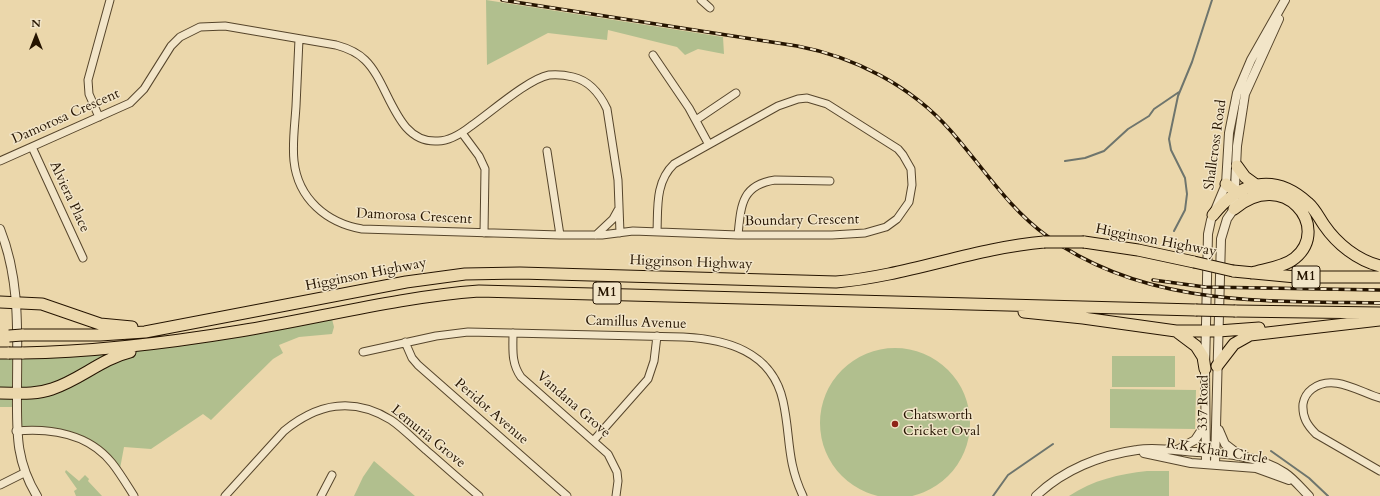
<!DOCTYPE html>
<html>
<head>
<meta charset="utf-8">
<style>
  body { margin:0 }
  #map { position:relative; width:1380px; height:496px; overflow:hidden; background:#ebd7ab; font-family:Cardo,serif }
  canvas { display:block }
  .north { position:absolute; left:16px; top:16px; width:40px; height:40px; -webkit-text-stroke:3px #f2e5c8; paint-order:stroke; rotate:0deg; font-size:11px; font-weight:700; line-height:16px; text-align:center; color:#251400 }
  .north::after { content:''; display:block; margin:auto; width:14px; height:18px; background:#251400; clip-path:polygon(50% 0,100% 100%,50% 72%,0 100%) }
</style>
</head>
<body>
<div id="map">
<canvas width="1380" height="496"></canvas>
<div class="north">N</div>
</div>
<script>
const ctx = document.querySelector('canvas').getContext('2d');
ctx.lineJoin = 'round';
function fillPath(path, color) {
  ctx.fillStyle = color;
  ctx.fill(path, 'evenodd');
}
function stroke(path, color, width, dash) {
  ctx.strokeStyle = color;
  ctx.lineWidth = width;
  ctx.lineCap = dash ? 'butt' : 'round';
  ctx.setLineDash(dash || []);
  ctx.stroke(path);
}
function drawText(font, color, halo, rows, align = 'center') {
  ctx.font = font + ' Cardo,serif';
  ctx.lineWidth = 3;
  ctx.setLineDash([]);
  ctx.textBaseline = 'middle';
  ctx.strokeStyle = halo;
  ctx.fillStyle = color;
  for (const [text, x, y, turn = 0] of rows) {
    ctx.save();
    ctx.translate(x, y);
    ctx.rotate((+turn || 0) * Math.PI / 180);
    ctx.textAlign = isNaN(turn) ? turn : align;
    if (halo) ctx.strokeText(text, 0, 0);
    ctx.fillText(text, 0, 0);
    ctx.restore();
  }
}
const green = new Path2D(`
  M 486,0 L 723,37 L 724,54 L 698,49 L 685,55 L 677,47 L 608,30 L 607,40 L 548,33 L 487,65 Z
  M 331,315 L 334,327 L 332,334 L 299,337 L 279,345 L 283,353 L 273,359 L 211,420 L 203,414 L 151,449 L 124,447 L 119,474 L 111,462 L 74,437 L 17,431 L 17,407 L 0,407 L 0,354 L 77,353 Z
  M820 423a75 75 0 1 1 150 0a75 75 0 1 1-150 0Z
  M 1112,356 L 1175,356 L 1175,387 L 1112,387 Z
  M 1110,389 L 1196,390 L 1195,429 L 1110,428 Z
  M 374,461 L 415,496 L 354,496 L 363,477 Z
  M 66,470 L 79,481 L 85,475 L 89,479 L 88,481 L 102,496 L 76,496 L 74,491 L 77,489 L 65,472 Z
  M 1147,471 L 1169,471 L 1169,496 L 1069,496 C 1093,480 1119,474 1147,471 Z`);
const stream = new Path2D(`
  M 1065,161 L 1085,158 L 1104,151 L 1128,129 L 1149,116 L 1154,109 L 1179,92
  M 1174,231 L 1185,210 L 1187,194 L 1185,178 L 1171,150 L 1169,139 L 1178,96 L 1192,62 L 1212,0
  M 1271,451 L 1309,478 L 1328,496
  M 993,496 L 1008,475 L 1053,444`);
const minor = new Path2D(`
  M 701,0 L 710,8
  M 299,39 C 298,61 297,84 296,106 C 295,124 292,143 294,161 C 298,199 327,223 362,229 L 560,235 L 602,235 L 633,231 L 738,235 L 832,235 L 865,233 L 886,227 L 897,219 L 909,202 L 912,185 L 911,169 L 903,155 L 898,149 L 827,104 L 807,98 L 798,99 L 778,106 L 674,164 C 655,182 658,208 657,232
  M 653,55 L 689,108 L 708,143
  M 99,117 L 89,94 L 88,80 L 110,0
  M 696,120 L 736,93
  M 462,133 L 479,156 L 485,169 L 484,233
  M 32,147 L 83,258
  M 547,151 L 560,235
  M 0,161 L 130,103 L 144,89 L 171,46 L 180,37 L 200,27 L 225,26 L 336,45 C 347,48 357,52 365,60 C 390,84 395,144 438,141 C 450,141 462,133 471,126 C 490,113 528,79 549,75 C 558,74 565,75 573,77 C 590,81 600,94 607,109 L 618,180 L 620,233
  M 596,235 L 613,219 L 618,210
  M 738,235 C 741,206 741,185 775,180 L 830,181
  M 513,333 C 513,349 511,363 521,377 L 608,454 L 617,472 L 618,481 L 616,496
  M 405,342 L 412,358 L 418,365 L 567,496
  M 363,352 L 436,336 L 468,332 L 683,337 C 726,339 772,351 783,401 C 791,437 786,460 803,496
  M 1380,398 C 1359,392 1333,373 1312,389 C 1308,392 1304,398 1303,404 C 1302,417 1307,425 1316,434 L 1380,471
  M 16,431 C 51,428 89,434 112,463 C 120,473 127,485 134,496
  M 594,440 L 648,379 L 654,361 L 657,336
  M 0,485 L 24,473
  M 225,496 L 284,431 C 317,404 352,396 391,420 C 403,428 414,440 426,450 C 443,465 461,481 479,496
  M 321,496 L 332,475`);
const tertiary = new Path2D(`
  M 0,229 C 21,281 17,336 17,391 C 17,431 15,460 37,496
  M 1219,430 L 1225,444 L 1238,454
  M 1177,450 L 1195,440 L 1205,425
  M 1144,453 L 1191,463 L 1256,468 L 1289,480
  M 1206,464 L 1205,369 L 1208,234 L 1211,220 L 1226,184 L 1229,133 L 1237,93 L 1251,60 L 1285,0
  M 1215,464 L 1221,239 L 1227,219 L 1234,209 L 1237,146 L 1245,94 L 1279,19
  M 1036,496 C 1063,470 1100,455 1137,450 C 1156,447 1178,451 1197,452 C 1227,453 1259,456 1285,473 C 1294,479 1301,488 1309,496`);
const trunk = new Path2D(`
  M 1237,166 L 1245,177 L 1256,185
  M 1226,184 L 1236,192 L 1242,194
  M 1234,209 C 1284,167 1332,227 1295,258 C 1284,267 1266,269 1252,273
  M 1213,215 C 1239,182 1274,172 1308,203 C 1315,209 1319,218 1324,225 C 1337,244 1357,260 1380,266
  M 1084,242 L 1138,250 L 1194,262
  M 1233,271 L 1296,277 L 1380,277
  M 0,302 L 42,304 L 100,324 L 132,327
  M 1235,311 L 1380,313
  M 1024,312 L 1083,318 L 1176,331 L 1196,346 L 1203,357 L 1205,369
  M 1176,331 L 1218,331 L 1259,328
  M 22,335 L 100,335 L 145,332 L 406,282 L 465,274 L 520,273 L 836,282 C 907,276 974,248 1044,242
  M 0,353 L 9,353
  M 22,353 C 96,352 167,343 240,331 C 320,318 398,297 479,291 L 1196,310
  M 1217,366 L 1234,344 L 1250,335 L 1380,320
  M 0,393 C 17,393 35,395 52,389 C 80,380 101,359 130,352`);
const rail = new Path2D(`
  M 502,0 L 797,46 C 855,57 911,86 950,130 C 982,166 1008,208 1047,236 C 1145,307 1266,301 1380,303
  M 1153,280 L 1205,287 L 1380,290`);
const trunkBridge = new Path2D(`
  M 1044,242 L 1084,242
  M 1194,262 L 1233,271
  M 1196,310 L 1235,311
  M 9,336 L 22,335
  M 9,353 L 22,353`);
const markers = [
  [895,424,4,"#8f2418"]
];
const shields = [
  [1306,277,28],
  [607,293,28]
];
const shieldNames = [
  ["M1",1306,277],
  ["M1",607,293]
];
const streetNames = [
  ["Damorosa Crescent",66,117,-24],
  ["Shallcross Road",1216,145,-82],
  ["Alviera Place",69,197,65],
  ["Damorosa Crescent",414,217,3],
  ["Boundary Crescent",802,221,-1],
  ["Higginson Highway",1156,241,11],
  ["Higginson Highway",691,263,2],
  ["Higginson Highway",366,275,-11],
  ["Camillus Avenue",636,323,2],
  ["337 Road",1204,403,-89],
  ["Vandana Grove",573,405,41],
  ["Peridot Avenue",491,412,41],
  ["Lemuria Grove",428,437,39],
  ["R.K. Khan Circle",1217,452,9]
];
const poiNames = [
  ["Chatsworth",903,416],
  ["Cricket Oval",903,432]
];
fillPath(green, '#b1bf8e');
stroke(stream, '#6e756d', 2);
stroke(minor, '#56452b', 9);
stroke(tertiary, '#56452b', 10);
stroke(trunk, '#251400', 13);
stroke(minor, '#f2e5c8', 7);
stroke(tertiary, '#f2e5c8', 8);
stroke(trunk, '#ebd7ab', 11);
stroke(rail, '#251400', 3.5);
stroke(rail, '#f2e5c8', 2, [6]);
stroke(trunkBridge, '#251400', 13, []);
stroke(trunkBridge, '#ebd7ab', 11);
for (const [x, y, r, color] of markers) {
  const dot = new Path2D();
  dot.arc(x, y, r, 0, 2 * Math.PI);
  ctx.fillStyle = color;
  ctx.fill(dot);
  stroke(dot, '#f2e5c8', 1.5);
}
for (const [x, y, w] of shields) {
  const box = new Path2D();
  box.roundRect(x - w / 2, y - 11, w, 22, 3);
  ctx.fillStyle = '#f2e5c8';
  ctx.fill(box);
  stroke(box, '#251400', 1);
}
drawText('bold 13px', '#251400', null, shieldNames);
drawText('14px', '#251400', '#f2e5c8', streetNames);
drawText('14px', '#251400', '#f2e5c8', poiNames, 'left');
</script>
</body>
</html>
